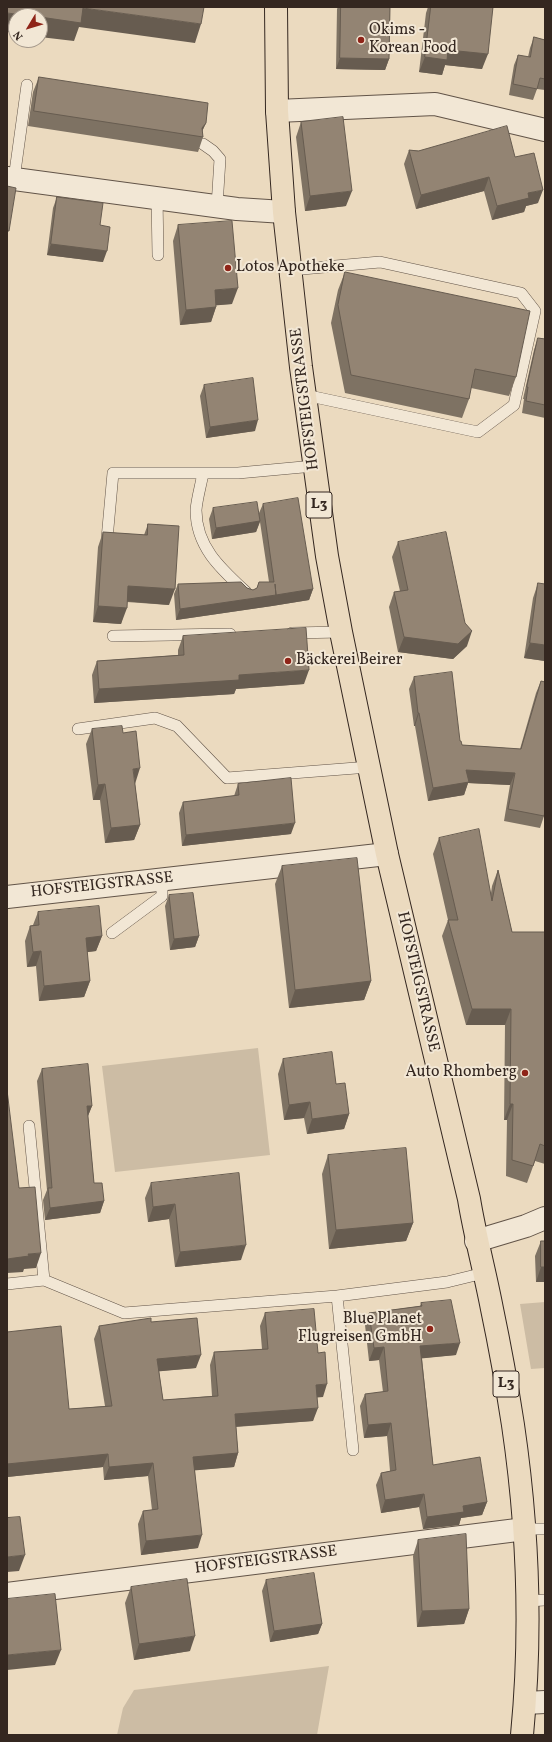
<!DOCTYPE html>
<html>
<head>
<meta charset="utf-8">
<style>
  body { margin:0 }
  #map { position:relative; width:552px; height:1742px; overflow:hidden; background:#ebdabf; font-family:Vollkorn,serif }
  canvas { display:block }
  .frame { position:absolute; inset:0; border:8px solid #342720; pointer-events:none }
  .north { position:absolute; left:8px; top:8px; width:40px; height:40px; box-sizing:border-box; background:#f2e7d5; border:1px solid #a69a8d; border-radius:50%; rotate:232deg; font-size:11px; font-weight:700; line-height:16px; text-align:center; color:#342720 }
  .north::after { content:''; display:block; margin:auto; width:14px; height:18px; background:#8f2418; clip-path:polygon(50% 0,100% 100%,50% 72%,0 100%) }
</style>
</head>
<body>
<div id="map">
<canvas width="552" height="1742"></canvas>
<div class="frame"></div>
<div class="north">N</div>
</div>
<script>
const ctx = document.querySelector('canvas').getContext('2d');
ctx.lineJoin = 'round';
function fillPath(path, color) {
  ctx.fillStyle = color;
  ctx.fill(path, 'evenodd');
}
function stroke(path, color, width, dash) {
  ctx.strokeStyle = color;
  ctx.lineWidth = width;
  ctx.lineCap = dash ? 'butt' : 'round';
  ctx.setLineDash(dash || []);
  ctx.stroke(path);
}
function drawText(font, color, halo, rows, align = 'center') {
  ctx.font = font + ' Vollkorn,serif';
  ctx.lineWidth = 4;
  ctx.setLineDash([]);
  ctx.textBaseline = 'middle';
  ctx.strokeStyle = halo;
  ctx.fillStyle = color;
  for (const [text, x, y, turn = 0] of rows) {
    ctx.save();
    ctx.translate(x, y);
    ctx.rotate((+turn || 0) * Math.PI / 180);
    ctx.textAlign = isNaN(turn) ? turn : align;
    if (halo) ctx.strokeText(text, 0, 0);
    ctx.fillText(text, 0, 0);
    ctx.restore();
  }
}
const green = new Path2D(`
  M 258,1048 L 270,1155 L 115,1172 L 102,1066 Z
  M 545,1302 L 545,1368 L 531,1369 L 520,1304 Z
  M 329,1666 L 317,1735 L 117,1735 L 123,1708 L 134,1690 Z`);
const lane = new Path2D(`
  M 203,144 L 213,151 L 220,159 L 217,206
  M 14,179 L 27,85
  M 157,197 L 158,255
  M 291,270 L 380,262 L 521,293 L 535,311 L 514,405 L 478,432 L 305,395
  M 203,473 C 201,485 197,498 196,510 C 196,547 221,569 246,592
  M 107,539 L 113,473 L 238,473 L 314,466
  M 292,633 L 341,632
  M 113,636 L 230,634
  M 78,729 L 155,718 L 177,726 L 227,778 L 369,767
  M 112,933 L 162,896 L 162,879
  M 29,1126 L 44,1280
  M 7,1284 L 44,1280 L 124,1313 L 337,1296 L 447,1282 L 484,1273
  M 337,1296 L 353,1450
  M 525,1529 L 545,1529
  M 526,1601 L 545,1600`);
const street = new Path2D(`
  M 277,111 L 435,104 L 545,130
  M 7,178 L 237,209 L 284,212
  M 7,897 L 387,854
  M 476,1241 L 526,1226 L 545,1218
  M 7,1594 L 525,1529
  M 525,1703 L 545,1702`);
const primary = new Path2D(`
  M 276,7 L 277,111 L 284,212 L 301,367 L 327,556 L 341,632 L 387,854 L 469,1199 C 475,1236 485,1272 492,1309 C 500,1347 507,1386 513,1425 C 528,1527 532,1632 522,1735`);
const wall = new Path2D(`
  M 338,7 L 390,7 L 389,59 L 385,70 L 336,69 L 337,9 Z
  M 428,7 L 493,7 L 482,69 L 445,65 L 442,75 L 419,72 L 426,13 Z
  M 534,37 L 545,40 L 545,90 L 537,89 L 533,100 L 509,95 L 514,65 L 518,55 L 528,57 L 530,48 Z
  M 39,77 L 206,123 L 202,131 L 203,137 L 198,152 L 28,126 L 33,92 Z
  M 301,122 L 346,206 L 305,211 L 296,137 Z
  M 409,150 L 515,157 L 538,203 L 526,206 L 524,212 L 492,220 L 484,191 L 416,209 L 404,164 Z
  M 57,197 L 100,225 L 103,262 L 47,255 L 53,208 Z
  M 178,225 L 232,304 L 216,305 L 216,307 L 211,322 L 180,325 L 173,241 Z
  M 345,272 L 516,377 L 509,396 L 471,388 L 469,399 L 462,418 L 345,393 L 331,323 L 338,290 Z
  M 538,338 L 545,339 L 545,418 L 522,413 L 524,399 L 523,399 L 534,350 Z
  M 204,385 L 255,431 L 206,438 L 200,396 Z
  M 263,504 L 313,589 L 309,600 L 272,606 L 272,604 L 272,606 L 176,620 L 174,594 L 178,584 L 247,588 L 253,590 L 257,588 L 259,582 L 269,582 L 260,522 L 256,532 L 212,539 L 209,519 L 213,508 L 259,513 Z
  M 148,524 L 169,605 L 127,602 L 121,624 L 93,622 L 98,547 L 103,532 L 144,535 Z
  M 398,542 L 467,646 L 453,659 L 398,652 L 389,607 L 394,592 L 400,591 L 392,557 Z
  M 538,583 L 545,661 L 524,658 L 533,598 Z
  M 183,636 L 304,684 L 236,689 L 234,694 L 94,703 L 92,675 L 97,661 L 178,655 L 178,650 Z
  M 414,677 L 462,745 L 520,749 L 536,693 L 541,681 L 544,816 L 540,828 L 504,821 L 510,785 L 468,783 L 464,795 L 428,801 L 415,726 L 414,726 L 409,689 Z
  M 92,729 L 123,733 L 135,784 L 140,825 L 134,840 L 105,843 L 100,800 L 93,800 L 86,744 Z
  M 238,784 L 291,834 L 182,846 L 179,813 L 183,802 L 234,796 Z
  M 439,838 L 491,893 L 492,886 L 498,870 L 512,932 L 545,932 L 545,1164 L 535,1161 L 527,1183 L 506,1176 L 507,1120 L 504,1120 L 505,1025 L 466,1025 L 442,936 L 448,920 L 433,854 Z
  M 282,866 L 371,981 L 364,1000 L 289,1008 L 275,884 Z
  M 169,895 L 199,936 L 195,947 L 170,950 L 165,906 Z
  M 38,912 L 102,936 L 96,951 L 87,952 L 90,981 L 84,997 L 39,1001 L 36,966 L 27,967 L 25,941 L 30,926 L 33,925 Z
  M 283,1059 L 336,1084 L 349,1114 L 344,1129 L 307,1134 L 304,1118 L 284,1120 L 278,1074 Z
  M 42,1069 L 92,1106 L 88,1116 L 94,1183 L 104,1201 L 100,1213 L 45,1220 L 43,1200 L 47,1190 L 37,1081 Z
  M 328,1155 L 413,1223 L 406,1241 L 329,1249 L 322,1174 Z
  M 151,1183 L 241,1260 L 175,1267 L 169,1219 L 148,1222 L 145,1198 Z
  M 541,1241 L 545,1282 L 536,1282 L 535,1256 Z
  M 421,1303 L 456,1355 L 422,1358 L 433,1465 L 487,1502 L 482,1515 L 461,1518 L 459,1525 L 423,1529 L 419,1507 L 381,1513 L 376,1485 L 381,1473 L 390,1471 L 387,1436 L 364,1438 L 360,1406 L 365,1394 L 383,1392 L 379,1360 L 369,1361 L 365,1325 L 369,1313 L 420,1306 Z
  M 265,1313 L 318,1353 L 323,1397 L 317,1397 L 313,1421 L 236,1427 L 238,1453 L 234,1467 L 195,1470 L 198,1548 L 141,1555 L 138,1524 L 143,1511 L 152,1510 L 148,1476 L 104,1480 L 103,1467 L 7,1477 L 7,1332 L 69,1409 L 105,1406 L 94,1339 L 99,1326 L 151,1322 L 196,1368 L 159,1371 L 163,1400 L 212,1396 L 210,1365 L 214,1352 L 262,1349 L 260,1326 Z
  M 418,1540 L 469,1609 L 464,1624 L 417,1627 L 413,1556 Z
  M 266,1580 L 322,1624 L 318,1634 L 270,1642 L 262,1591 Z
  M 131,1587 L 190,1651 L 134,1660 L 125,1603 Z`);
const shadedWall = new Path2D(`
  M 83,8 L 201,24 L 195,43 L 79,27 L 74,41 L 40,37 L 40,17 Z
  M 7,13 L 32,16 L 16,16 L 16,33 L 7,32 Z
  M 448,50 L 488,54 L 482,69 L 445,65 L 442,75 L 419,72 L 425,57 Z
  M 340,58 L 389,59 L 385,70 L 336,69 Z
  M 206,123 L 200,136 L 202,128 Z
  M 489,177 L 484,191 L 416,209 L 421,195 Z
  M 543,190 L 538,203 L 526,206 L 524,212 L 492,220 L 497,206 L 528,193 Z
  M 352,191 L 346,206 L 305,211 L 310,196 Z
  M 51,244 L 107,251 L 103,262 L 47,255 Z
  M 238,288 L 232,304 L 209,306 L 215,290 Z
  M 216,307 L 211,322 L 180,325 L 186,310 Z
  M 258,420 L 255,431 L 206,438 L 210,427 Z
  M 260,521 L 256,532 L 212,539 L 216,528 Z
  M 128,586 L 175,589 L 169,605 L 123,601 Z
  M 313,589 L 309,600 L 272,606 L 276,595 Z
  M 276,595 L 272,606 L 176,620 L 180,609 Z
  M 98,606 L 127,608 L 121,624 L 93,622 Z
  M 472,631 L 467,646 L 453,659 L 398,652 L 404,637 Z
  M 530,643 L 545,645 L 545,661 L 524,658 Z
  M 309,670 L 304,684 L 236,689 L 234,694 L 94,703 L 99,689 L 239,675 Z
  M 418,713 L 419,713 L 415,726 L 414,726 Z
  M 140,768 L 135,784 L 133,769 Z
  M 466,770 L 515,773 L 510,785 L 468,783 L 464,795 L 428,801 L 433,788 Z
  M 105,784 L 100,800 L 93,800 L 98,785 Z
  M 295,823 L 291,834 L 182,846 L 186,835 Z
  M 140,825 L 134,840 L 105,843 L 111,828 Z
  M 102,936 L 96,951 L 80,953 L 86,938 Z
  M 199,936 L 195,947 L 170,950 L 174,939 Z
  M 41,951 L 36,966 L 27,967 L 33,952 Z
  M 90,981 L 84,997 L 39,1001 L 44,986 Z
  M 371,981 L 364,1000 L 289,1008 L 295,990 Z
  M 472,1009 L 511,1009 L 505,1025 L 466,1025 Z
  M 310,1102 L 304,1118 L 284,1120 L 289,1105 Z
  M 510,1104 L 513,1104 L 507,1120 L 504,1120 Z
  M 87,1106 L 92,1106 L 87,1118 Z
  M 349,1114 L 344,1129 L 307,1134 L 312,1119 Z
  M 104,1201 L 100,1213 L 45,1220 L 50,1208 Z
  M 175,1204 L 169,1219 L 148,1222 L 153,1207 Z
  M 413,1223 L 406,1241 L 329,1249 L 336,1230 Z
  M 246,1245 L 241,1260 L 175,1267 L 180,1252 Z
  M 41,1253 L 36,1268 L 24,1269 L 23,1272 L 7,1273 L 7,1259 L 28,1254 Z
  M 541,1267 L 545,1267 L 545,1282 L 536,1282 Z
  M 460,1343 L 456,1355 L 416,1359 L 420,1346 Z
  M 384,1347 L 379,1360 L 369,1361 L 374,1348 Z
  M 201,1355 L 196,1368 L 152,1372 L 157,1359 Z
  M 327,1384 L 323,1397 L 311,1398 L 316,1385 Z
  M 318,1408 L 313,1421 L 230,1427 L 235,1414 Z
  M 391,1423 L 387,1436 L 364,1438 L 368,1425 Z
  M 238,1453 L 234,1467 L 188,1471 L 193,1457 Z
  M 108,1454 L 103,1467 L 7,1477 L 7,1464 Z
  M 153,1463 L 148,1476 L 104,1480 L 109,1467 Z
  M 424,1494 L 419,1507 L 381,1513 L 385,1500 Z
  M 487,1502 L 482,1515 L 461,1518 L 459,1525 L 423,1529 L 427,1517 L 463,1506 Z
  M 202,1535 L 198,1548 L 141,1555 L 146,1541 Z
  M 25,1555 L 19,1571 L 7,1572 L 7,1557 Z
  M 469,1609 L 464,1624 L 417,1627 L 422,1611 Z
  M 322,1624 L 318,1634 L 270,1642 L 274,1631 Z
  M 195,1636 L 190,1651 L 134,1660 L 139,1644 Z
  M 61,1650 L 55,1665 L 7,1670 L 7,1655 Z`);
const building = new Path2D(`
  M 7,7 L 204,7 L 201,24 L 83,8 L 81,23 L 40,17 L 40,16 L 32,16 L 7,13 Z
  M 341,7 L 390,7 L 389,59 L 340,58 Z
  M 431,7 L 493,7 L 488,54 L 448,50 L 447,60 L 425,57 Z
  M 534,37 L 545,40 L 545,79 L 540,78 L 537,89 L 513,84 L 518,55 L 530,57 Z
  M 39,77 L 208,103 L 206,123 L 202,128 L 203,137 L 34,111 Z
  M 343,117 L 352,191 L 310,196 L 301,122 Z
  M 507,126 L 515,157 L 534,153 L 543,190 L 528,193 L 529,198 L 497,206 L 489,177 L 421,195 L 409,150 L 418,151 Z
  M 7,186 L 16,188 L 9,231 L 7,231 Z
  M 57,197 L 103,203 L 100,225 L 110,227 L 107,251 L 51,244 Z
  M 232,221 L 238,288 L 215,290 L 216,307 L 186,310 L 178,225 Z
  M 345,272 L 530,311 L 516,377 L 475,369 L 469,399 L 351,375 L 338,305 Z
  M 538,338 L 545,339 L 545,405 L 526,401 L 528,387 L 527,387 Z
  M 253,378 L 258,420 L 210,427 L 204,385 Z
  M 298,498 L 313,589 L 276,595 L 275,584 L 276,595 L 180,609 L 178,584 L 241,582 L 247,588 L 253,590 L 257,588 L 259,582 L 274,582 L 263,504 Z
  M 257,502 L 260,521 L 216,528 L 213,508 Z
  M 148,524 L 179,526 L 175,589 L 128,586 L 127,608 L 98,606 L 103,532 L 147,535 Z
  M 446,532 L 465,623 L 472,631 L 458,644 L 404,637 L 394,592 L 408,590 L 398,542 Z
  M 538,583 L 545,584 L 545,645 L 530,643 Z
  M 306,628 L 309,670 L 239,675 L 239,680 L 99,689 L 97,661 L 184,655 L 183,636 Z
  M 452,672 L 460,741 L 461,741 L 462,745 L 521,749 L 541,681 L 545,682 L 545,812 L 544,816 L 508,809 L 515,773 L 466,770 L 469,782 L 433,788 L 419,713 L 418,713 L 414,677 Z
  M 122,726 L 123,733 L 136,731 L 140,768 L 133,769 L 140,825 L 111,828 L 105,784 L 98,785 L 92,729 Z
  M 291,778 L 295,823 L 186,835 L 183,802 L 239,795 L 238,784 Z
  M 479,829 L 492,901 L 498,870 L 512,932 L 545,932 L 545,1146 L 540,1144 L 533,1166 L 512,1160 L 513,1104 L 510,1104 L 511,1009 L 472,1009 L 448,920 L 458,920 L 439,838 Z
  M 357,858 L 371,981 L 295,990 L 282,866 Z
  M 193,893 L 199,936 L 174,939 L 169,895 Z
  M 99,906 L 102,936 L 86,938 L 90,981 L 44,986 L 41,951 L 33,952 L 30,926 L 39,925 L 38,912 Z
  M 332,1052 L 336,1084 L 345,1083 L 349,1114 L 312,1119 L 310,1102 L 289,1105 L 283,1059 Z
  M 88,1064 L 92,1106 L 87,1106 L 94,1183 L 102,1183 L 104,1201 L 50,1208 L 48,1188 L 52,1188 L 42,1069 Z
  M 7,1090 L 19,1188 L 35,1187 L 41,1253 L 28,1254 L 29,1256 L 7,1259 Z
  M 406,1148 L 413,1223 L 336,1230 L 328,1155 Z
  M 239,1173 L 246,1245 L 180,1252 L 175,1204 L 153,1207 L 151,1183 Z
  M 541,1241 L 545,1241 L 545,1267 L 541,1267 Z
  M 451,1300 L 460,1343 L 420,1346 L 433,1465 L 480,1457 L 487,1502 L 463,1506 L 464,1512 L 427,1517 L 424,1494 L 385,1500 L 381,1473 L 396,1470 L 391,1423 L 368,1425 L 365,1394 L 388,1391 L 384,1347 L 374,1348 L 369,1313 L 422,1306 L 421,1303 Z
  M 314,1309 L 318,1353 L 325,1352 L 327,1384 L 316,1385 L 318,1408 L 235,1414 L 238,1453 L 193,1457 L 202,1535 L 146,1541 L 143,1511 L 158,1509 L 153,1463 L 109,1467 L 108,1454 L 7,1464 L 8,1472 L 7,1472 L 7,1332 L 61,1326 L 69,1409 L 112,1406 L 99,1326 L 151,1318 L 151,1322 L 197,1318 L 201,1355 L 157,1359 L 163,1400 L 218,1396 L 214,1352 L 268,1349 L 265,1313 Z
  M 20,1517 L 25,1555 L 7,1557 L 7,1518 Z
  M 466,1534 L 469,1609 L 422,1611 L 418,1540 Z
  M 314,1573 L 322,1624 L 274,1631 L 266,1580 Z
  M 187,1579 L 195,1636 L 139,1644 L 131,1587 Z
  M 55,1594 L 61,1650 L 7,1655 L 7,1599 Z`);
const markers = [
  [361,40,4,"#8f2418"],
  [228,268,4,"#8f2418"],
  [288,661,4,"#8f2418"],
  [525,1073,4,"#8f2418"],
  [430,1329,4,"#8f2418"]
];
const shields = [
  [319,505,26],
  [506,1384,26]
];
const shieldNames = [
  ["L3",319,505],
  ["L3",506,1384]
];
const poiNames = [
  ["Okims -",369,31],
  ["Korean Food",369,49],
  ["Lotos Apotheke",236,268],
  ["Bäckerei Beirer",296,661],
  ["Auto Rhomberg",517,1073,"right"],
  ["Blue Planet",422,1320,"right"],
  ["Flugreisen GmbH",422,1338,"right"]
];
const streetNames = [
  ["HOFSTEIGSTRASSE",306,399,-97],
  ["HOFSTEIGSTRASSE",102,886,-6],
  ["HOFSTEIGSTRASSE",417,982,77],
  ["HOFSTEIGSTRASSE",266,1561,-7]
];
fillPath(green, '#ccbca4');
stroke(lane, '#625448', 12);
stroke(street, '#625448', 24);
stroke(primary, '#342720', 24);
stroke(lane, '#f2e7d5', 11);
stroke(street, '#f2e7d5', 22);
stroke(primary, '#ebdabf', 22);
fillPath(wall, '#7e7263');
fillPath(shadedWall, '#675c50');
fillPath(building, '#938473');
stroke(building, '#675c50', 1);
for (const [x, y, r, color] of markers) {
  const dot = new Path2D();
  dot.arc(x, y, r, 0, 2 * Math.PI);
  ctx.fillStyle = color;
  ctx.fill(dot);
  stroke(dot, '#f2e7d5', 1.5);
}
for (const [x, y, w] of shields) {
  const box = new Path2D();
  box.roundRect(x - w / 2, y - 13, w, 26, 3);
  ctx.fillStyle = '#f2e7d5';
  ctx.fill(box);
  stroke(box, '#342720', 1);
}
drawText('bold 15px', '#342720', null, shieldNames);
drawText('16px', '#342720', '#f2e7d5', poiNames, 'left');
drawText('16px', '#342720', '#f2e7d5', streetNames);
</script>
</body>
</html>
